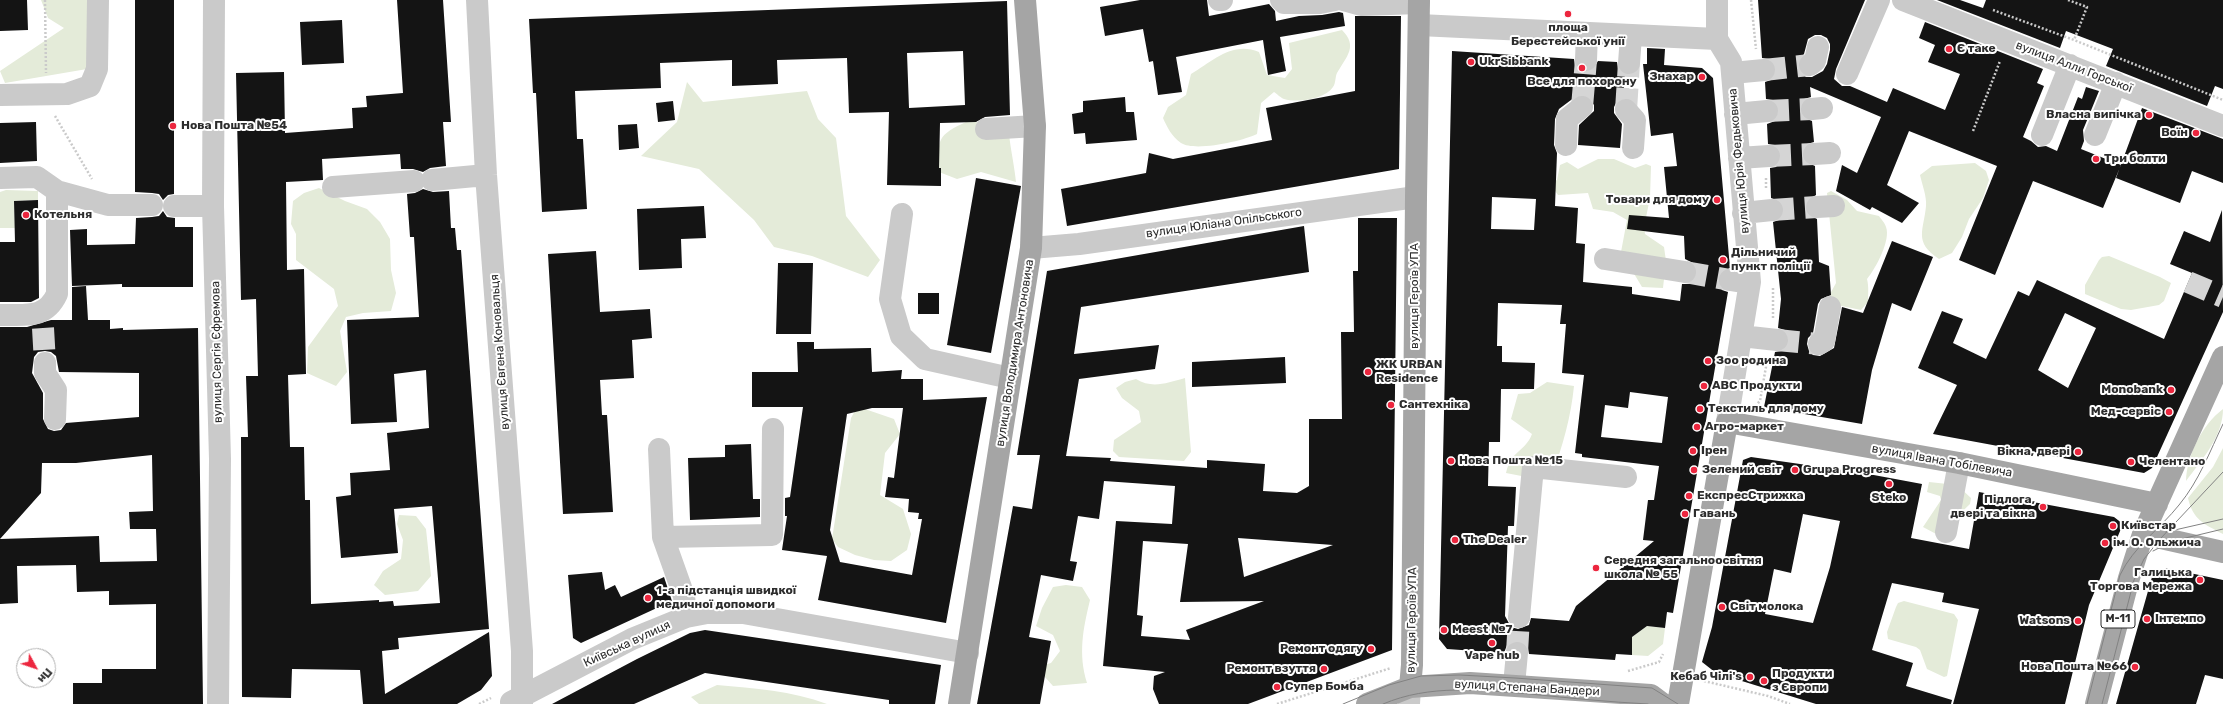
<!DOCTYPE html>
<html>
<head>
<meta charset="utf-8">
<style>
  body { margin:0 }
  #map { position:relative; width:2223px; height:704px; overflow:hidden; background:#fff; font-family:Rubik,sans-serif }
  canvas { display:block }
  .north { position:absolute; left:16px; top:648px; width:40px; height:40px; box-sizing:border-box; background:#fff; border:1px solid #ababab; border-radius:50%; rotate:130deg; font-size:11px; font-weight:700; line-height:16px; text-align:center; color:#2d2d2d }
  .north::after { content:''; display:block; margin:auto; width:14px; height:18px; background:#ec263e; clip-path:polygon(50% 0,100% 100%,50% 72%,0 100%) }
</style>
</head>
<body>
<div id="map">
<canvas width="2223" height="704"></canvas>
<div class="north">Пн</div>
</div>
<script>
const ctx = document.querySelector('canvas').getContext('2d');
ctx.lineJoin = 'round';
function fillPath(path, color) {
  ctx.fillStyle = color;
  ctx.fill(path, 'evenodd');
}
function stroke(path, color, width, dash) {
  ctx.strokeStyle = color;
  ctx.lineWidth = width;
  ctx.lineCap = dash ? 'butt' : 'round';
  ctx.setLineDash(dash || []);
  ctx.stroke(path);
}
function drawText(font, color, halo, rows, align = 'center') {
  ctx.font = font + ' Rubik,sans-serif';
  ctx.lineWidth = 4;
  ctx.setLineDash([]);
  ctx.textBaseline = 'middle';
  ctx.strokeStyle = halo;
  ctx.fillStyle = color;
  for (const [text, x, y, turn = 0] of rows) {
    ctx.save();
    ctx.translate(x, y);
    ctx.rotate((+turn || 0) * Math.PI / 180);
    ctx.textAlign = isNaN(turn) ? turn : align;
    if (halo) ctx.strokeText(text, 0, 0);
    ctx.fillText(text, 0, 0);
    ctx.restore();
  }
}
const green = new Path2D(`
  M 41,0 L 89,0 L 87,69 L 5,83 L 0,71 L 64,28 L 48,18 Z
  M 1342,30 C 1358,46 1347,56 1337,73 C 1335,77 1336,83 1333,87 C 1325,99 1298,103 1284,99 C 1281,98 1277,94 1274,92 L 1261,103 L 1257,134 C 1243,141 1195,152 1181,143 C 1172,137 1167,127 1163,118 L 1168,107 L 1186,95 L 1191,74 C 1213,61 1232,41 1259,52 L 1267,75 L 1285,78 L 1292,69 L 1289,43 Z
  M 687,82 L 703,102 L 807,91 L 818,119 L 836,138 L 846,216 L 880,260 L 868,277 L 812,256 L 774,247 L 754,220 L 699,169 L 641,156 L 677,122 Z
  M 968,121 L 991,124 L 1008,122 C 1009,143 1014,162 1016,182 L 981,172 L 957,179 L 939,172 C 938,138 936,136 968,121 Z
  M 1598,159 L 1614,159 L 1635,168 L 1646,164 L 1651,166 L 1650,198 L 1644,227 L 1645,234 L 1664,247 L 1666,261 L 1663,288 L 1642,287 L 1621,252 L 1627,220 L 1613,212 L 1593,209 L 1588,193 L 1558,195 L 1550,184 L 1557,180 L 1560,165 L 1567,162 L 1578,169 Z
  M 1975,163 L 1986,171 L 1989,180 L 1983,198 L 1969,219 L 1962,237 L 1952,253 L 1939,259 C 1913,242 1924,230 1926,206 C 1927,197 1922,184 1920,175 L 1932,166 Z
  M 319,188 L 345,201 L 367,209 L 380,222 L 390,239 L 391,270 L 396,293 L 391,311 L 363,313 L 346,317 L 340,331 L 347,372 L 336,386 L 307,373 L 308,347 L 338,306 L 334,289 L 296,260 L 296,234 L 291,224 L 293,201 L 304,193 Z
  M 6,190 L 38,191 L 38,200 L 14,201 L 15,228 L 0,228 L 0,192 Z
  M 1831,191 L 1847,200 L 1857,211 L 1879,216 C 1881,219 1885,223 1886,227 C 1891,240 1876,268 1867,279 C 1869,287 1868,294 1868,302 L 1861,310 L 1832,304 L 1830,294 L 1836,283 L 1827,193 Z
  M 2109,256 L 2160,277 L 2171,283 L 2164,301 L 2159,305 L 2131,310 L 2121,309 L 2085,294 L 2085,285 L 2099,260 L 2102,257 Z
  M 1185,378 L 1191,452 L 1184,461 L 1119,457 L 1113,451 L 1114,440 L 1141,422 L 1139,411 L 1122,398 L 1116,388 L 1125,382 L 1136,379 C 1152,389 1167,383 1185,378 Z
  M 1547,382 L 1574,386 C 1571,416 1563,446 1552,474 L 1542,480 L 1506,473 C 1511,450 1525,452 1532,434 L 1511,419 L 1518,394 L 1530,393 Z
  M 859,407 L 894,419 L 900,434 L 885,453 L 880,495 L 903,509 L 911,534 L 907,550 L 891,561 L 874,560 L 855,555 L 838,547 L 832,539 L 851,418 L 856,409 Z
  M 2223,409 C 2223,436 2202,460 2186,481 C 2187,455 2202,425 2223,409 Z
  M 2223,448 L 2223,534 C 2204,524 2193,520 2188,498 L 2213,467 Z
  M 1929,482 L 1957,485 L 1971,498 L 1970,504 L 1938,535 L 1923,527 L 1941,500 L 1940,496 L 1927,492 Z
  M 399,515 L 416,516 L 426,529 L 431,576 L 418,591 L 385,595 L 374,585 L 383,571 L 401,559 L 403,540 L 397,524 Z
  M 1066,585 L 1082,587 L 1090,600 C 1083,629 1078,654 1087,683 L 1053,686 L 1044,676 L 1040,666 L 1051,663 L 1060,651 L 1053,635 L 1036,626 L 1042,608 L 1053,587 Z
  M 1904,601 L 1954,614 L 1958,620 L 1947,676 L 1944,677 L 1927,669 L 1920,650 L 1916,647 L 1888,639 L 1887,632 L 1896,607 L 1898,603 Z
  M 1647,626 L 1665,628 L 1663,644 L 1648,656 L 1632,655 L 1632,637 Z
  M 717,685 C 754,688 792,691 827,704 L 699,704 L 691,697 Z`);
const building = new Path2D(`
  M 0,0 L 27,0 L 28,30 L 0,31 Z
  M 135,0 L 174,0 L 174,194 L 168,195 L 163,200 L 159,194 L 152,193 L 135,192 Z
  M 397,0 L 443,0 L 451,122 L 443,122 L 446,166 L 430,168 L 423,172 L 413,169 L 401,169 L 400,154 L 322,159 L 323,180 L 286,182 L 287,270 L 304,269 L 306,374 L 288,375 L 290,447 L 304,447 L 305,500 L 310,500 L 311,604 L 379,600 L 379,602 L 393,601 L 394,606 L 440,603 L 432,506 L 394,509 L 398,553 L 341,558 L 336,497 L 351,495 L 350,473 L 390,470 L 387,433 L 429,428 L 426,370 L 394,374 L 397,422 L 351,424 L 347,320 L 419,317 L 414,237 L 410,237 L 407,194 L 415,193 L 423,189 L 433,192 L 449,191 L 451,228 L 455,228 L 457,250 L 461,250 L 489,629 L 398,638 L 399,649 L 382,651 L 385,694 L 489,632 L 492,676 L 481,690 L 457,704 L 363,704 L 360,670 L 292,669 L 291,698 L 242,697 L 241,437 L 248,437 L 246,376 L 258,376 L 256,299 L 241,300 L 236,73 L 284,72 L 285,133 L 353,128 L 352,108 L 367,107 L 366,96 L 403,93 Z
  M 1140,0 L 1207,0 L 1209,16 L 1269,4 L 1275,11 L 1276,21 L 1299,16 L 1322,15 L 1339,12 L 1343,13 L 1345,26 L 1280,37 L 1286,71 L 1268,75 L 1263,40 L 1176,57 L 1182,92 L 1158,95 L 1153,61 L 1149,62 L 1143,29 L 1105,36 L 1100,7 Z
  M 1758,0 L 1865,0 L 1836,69 L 1834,79 L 1842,86 L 1850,86 L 1887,102 L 1893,88 L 1945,110 L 1960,74 L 1928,62 L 1935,45 L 1919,38 L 1925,22 L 2043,69 L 2037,83 L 2044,86 L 2023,137 L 2031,141 L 2038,147 L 2046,146 L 2057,151 L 2078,97 L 2082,99 L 2086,87 L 2099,91 L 2083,130 L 2084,141 L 2081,149 L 2121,165 L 2103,208 L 2033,181 L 1995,275 L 1959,260 L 1997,166 L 1909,131 L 1887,185 L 1919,203 L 1902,223 L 1872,207 L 1870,210 L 1836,191 L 1842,165 L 1857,173 L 1881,117 L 1810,87 L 1811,97 L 1804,99 L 1800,110 L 1802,117 L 1812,121 L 1814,142 L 1807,144 L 1802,154 L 1804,161 L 1815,166 L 1816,195 L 1806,201 L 1805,208 L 1807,214 L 1817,219 L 1819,262 L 1829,266 L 1831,295 L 1821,299 L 1818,304 L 1813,333 L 1808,338 L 1807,344 L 1809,351 L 1813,355 L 1820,356 L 1834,348 L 1842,307 L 1863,313 L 1892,241 L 1933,257 L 1911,311 L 1892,303 L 1872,370 L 1862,424 L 1764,407 L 1775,352 L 1782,351 L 1787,347 L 1789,341 L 1785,330 L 1778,328 L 1781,299 L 1773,222 L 1779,220 L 1783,215 L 1784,208 L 1782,202 L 1771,198 L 1770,168 L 1776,167 L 1780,162 L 1781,155 L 1775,145 L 1768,144 L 1767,124 L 1775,121 L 1778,116 L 1779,109 L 1773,100 L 1766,99 L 1765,82 L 1771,80 L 1775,76 L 1776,68 L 1770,59 L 1762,58 ZM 1815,35 L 1821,35 L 1827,38 L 1830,44 L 1830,50 L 1827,64 L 1823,71 L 1812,77 L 1806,77 L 1800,72 L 1798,61 L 1804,54 L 1808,39 Z
  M 1937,0 L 1960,0 L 1983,8 L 1986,0 L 2223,0 L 2223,89 L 2215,86 L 2207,106 L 2106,66 L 2113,49 L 2066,31 L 2060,48 Z
  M 1007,1 L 1010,115 L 985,117 L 976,122 L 940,123 L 939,168 L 941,168 L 941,186 L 887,185 L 889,112 L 849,113 L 847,58 L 777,60 L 778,84 L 732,86 L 732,60 L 660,63 L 661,88 L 575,91 L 577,139 L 583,139 L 587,209 L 542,212 L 536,93 L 533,93 L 529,19 ZM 963,51 L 965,105 L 909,108 L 907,53 Z
  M 1355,16 L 1401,16 L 1399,169 L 1067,226 L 1061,189 L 1146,173 L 1149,153 L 1173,159 L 1272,140 L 1266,108 L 1355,91 Z
  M 342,20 L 344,63 L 302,65 L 300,22 Z
  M 1647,48 L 1665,49 L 1664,65 L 1702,68 L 1713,78 L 1730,268 L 1721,272 L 1718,278 L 1719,285 L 1722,290 L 1728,292 L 1673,613 L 1667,612 L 1665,628 L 1647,626 L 1632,637 L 1632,655 L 1616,654 L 1615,660 L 1529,654 L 1528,648 L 1525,643 L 1518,641 L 1507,645 L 1504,653 L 1447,649 L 1439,639 L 1452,51 L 1574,59 L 1575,66 L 1585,72 L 1592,71 L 1598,61 L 1617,62 L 1618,69 L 1625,74 L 1623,98 L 1617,101 L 1614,107 L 1614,113 L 1622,124 L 1620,148 L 1578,145 L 1579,125 L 1594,111 L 1594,105 L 1587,96 L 1581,95 L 1575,97 L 1559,109 L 1555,119 L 1554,145 L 1557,153 L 1555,206 L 1578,208 L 1576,243 L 1585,244 L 1583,282 L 1632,287 L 1632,294 L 1680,301 L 1682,284 L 1690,284 L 1695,280 L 1697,274 L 1693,263 L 1685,259 L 1684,236 L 1627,229 L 1629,215 L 1669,218 L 1664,167 L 1677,166 L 1673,133 L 1651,136 L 1643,64 L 1647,64 ZM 1492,197 L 1536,199 L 1534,230 L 1491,229 ZM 1498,303 L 1562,305 L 1560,324 L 1566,324 L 1562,373 L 1584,375 L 1575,453 L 1582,454 L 1582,457 L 1659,466 L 1654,500 L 1648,500 L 1643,540 L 1654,541 L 1576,606 L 1569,621 L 1531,618 L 1529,625 L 1518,629 L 1511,627 L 1505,616 L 1508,526 L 1514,526 L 1516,487 L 1488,486 L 1489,442 L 1500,442 L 1501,389 L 1534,389 L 1535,363 L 1502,362 L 1502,346 L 1497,346 ZM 1630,392 L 1668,397 L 1662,443 L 1601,437 L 1605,405 L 1628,408 Z
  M 1125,97 L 1126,112 L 1134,112 L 1137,140 L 1086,144 L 1085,133 L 1074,134 L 1072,114 L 1083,112 L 1083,101 Z
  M 673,101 L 675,120 L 658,122 L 656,103 Z
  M 2142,108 L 2223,139 L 2223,183 L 2192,171 L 2180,203 L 2116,178 Z
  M 36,122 L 37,161 L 0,163 L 0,123 Z
  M 637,124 L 639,148 L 619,150 L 618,125 Z
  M 976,178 L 1021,186 L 991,353 L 947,345 Z
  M 38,200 L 39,298 L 31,302 L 0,302 L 0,242 L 15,242 L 14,201 Z
  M 704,206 L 706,238 L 681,239 L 682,268 L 639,270 L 637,209 Z
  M 2222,210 L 2223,312 L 2152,468 L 2144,473 L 1933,434 L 1957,385 L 1918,368 L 1942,311 L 1963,319 L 1953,343 L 1986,359 L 2018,291 L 2029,296 L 2037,280 L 2164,339 L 2192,273 L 2170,264 L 2184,231 L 2210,242 ZM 2065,313 L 2096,328 L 2068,388 L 2038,370 Z
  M 163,211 L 167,217 L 175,218 L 175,227 L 193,227 L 193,287 L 122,287 L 122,284 L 72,286 L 70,230 L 87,229 L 87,245 L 135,244 L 136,218 L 152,217 L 159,216 Z
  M 1358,218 L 1397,218 L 1392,650 L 1248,704 L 1159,704 L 1153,689 L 1154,676 L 1165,672 L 1103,666 L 1116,521 L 1172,524 L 1175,486 L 1104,481 L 1099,519 L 1078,516 L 1070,561 L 1077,562 L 1073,581 L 1041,575 L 1029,637 L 1051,641 L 1040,704 L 977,704 L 1013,506 L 1032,509 L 1040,455 L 1017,455 L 1047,271 L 1304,226 L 1309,272 L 1081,307 L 1074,354 L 1159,345 L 1155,369 L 1079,379 L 1066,456 L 1111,458 L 1110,461 L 1207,468 L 1207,460 L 1265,464 L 1263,491 L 1297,493 L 1309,486 L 1309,419 L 1342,419 L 1341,332 L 1354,332 L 1353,271 L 1358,271 ZM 1238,538 L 1333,545 L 1244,577 ZM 1143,541 L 1188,544 L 1180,602 L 1264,601 L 1186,630 L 1190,640 L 1141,636 L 1143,616 L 1137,615 Z
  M 596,251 L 600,312 L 650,309 L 652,338 L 632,340 L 634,378 L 600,380 L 602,415 L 607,415 L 613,512 L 563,514 L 548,254 Z
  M 778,263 L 813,263 L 811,334 L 776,334 Z
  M 86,286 L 88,320 L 110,320 L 110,329 L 123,328 L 123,330 L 198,328 L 203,704 L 73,704 L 73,683 L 102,683 L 102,669 L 156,669 L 156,604 L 109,605 L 109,591 L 77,592 L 76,565 L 17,566 L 18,603 L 0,604 L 0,539 L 99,536 L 100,562 L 157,561 L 156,529 L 130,529 L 129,512 L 153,511 L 152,455 L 76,463 L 42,463 L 41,493 L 0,539 L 0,327 L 27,327 L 51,320 L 72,320 L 72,287 ZM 45,351 L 51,352 L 56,356 L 59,372 L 139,373 L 139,417 L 66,423 L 61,430 L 54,431 L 48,429 L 43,419 L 43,393 L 32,373 L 34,357 L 38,352 Z
  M 918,293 L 939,293 L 939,314 L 918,314 Z
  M 797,342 L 814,342 L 814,349 L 871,348 L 872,372 L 902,370 L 901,379 L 923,379 L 923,400 L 987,397 L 946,623 L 818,600 L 827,556 L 782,550 L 787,516 L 785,516 L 785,498 L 790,497 L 803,407 L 752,407 L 752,372 L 798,372 ZM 872,408 L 903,408 L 894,478 L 888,477 L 885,497 L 909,499 L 908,512 L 919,513 L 918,519 L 922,519 L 912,575 L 840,562 L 830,530 L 847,414 Z
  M 1285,357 L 1286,383 L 1192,387 L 1192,362 Z
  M 751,444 L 753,499 L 760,499 L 760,517 L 690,520 L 688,458 L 725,457 L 725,445 Z
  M 1751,457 L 1863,473 L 1922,484 L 1911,538 L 1969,549 L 1979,492 L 2114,517 L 2123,524 L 2089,605 L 2065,704 L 1953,704 L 1979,609 L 1942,602 L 1944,593 L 1892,583 L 1872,650 L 1913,663 L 1906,686 L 1952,700 L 1951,704 L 1816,704 L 1716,673 L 1702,662 L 1712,627 L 1743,460 ZM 1803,514 L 1840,521 L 1830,567 L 1813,623 L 1765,614 L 1774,569 L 1791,573 Z
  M 2166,568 L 2223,580 L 2223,679 L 2205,675 L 2196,704 L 2116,704 L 2152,577 Z
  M 602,572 L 605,590 L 615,585 L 621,597 L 664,577 L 672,601 L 581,643 L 573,638 L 568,575 Z
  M 705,630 L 941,665 L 935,704 L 889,704 L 889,700 L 705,673 L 634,704 L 552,704 L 637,659 L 690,633 Z`);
const minorTunnel = new Path2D(`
  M 1764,70 L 1810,65
  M 1582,107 L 1586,60
  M 1626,110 L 1629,63
  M 1767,111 L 1812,109
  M 1769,156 L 1814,154
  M 1772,210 L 1817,207
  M 1685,272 L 1730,280
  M 2188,282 L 2223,297
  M 43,328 L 45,363
  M 1777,340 L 1819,344
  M 1517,653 L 1519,617`);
const path = new Path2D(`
  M 45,0 L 46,73
  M 1751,0 L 1756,49
  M 2068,0 L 2087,7 L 2074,40
  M 1993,10 L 2074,40 L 2223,100
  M 55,116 L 92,179
  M 1973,131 L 2000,61
  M 1766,178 L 1766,189
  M 1773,318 L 1773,287
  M 1755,406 L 1760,401 L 1767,361
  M 1628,671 L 1659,662 L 1663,654
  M 1704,681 L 1768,696 L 1790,704
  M 479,704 L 491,698
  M 1277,704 L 1391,668`);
const minor = new Path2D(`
  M 214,0 L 213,206 L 220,459 L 218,704
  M 477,0 L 486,175 L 522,651 L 522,704
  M 1219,0 L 1222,0
  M 1281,0 L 1284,3 L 1320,3 L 1335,0
  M 1343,0 L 1361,5 L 1419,3
  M 1717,0 L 1717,39 L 1731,62 L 1750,282 L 1727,422
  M 1903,0 L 2223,126
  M 1419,25 L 1717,39
  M 1586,60 L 1587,33
  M 1629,63 L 1631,36
  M 1810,65 L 1815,61 L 1818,47
  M 1732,73 L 1764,70
  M 1847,74 L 1879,0
  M 0,95 L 67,94 L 90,86 L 97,69 L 98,0
  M 1812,109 L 1822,108
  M 1626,110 L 1635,120 L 1633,148
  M 1735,114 L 1767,111
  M 986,129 L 1035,126
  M 2042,135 L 2070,65
  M 2095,135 L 2116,83
  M 1566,145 L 1567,119 L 1582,107
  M 1814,154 L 1830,153
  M 1739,158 L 1769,156
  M 0,178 L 37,177 L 57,191 L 108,205 L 152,205
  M 432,180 L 486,175
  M 333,187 L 414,181
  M 174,206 L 213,206
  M 1817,207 L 1834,206
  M 1743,213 L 1772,210
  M 902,214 L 890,299 L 901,336 L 925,359 L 1010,378
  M 1031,248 L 1079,244 L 1416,197
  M 1605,259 L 1685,272
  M 1730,280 L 1749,283
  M 0,315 C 25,314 45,320 57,294 L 57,191
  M 1741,336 L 1777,340
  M 1819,344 L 1824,341 L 1830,307
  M 45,363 L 45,373 L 56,390 L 55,419
  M 659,449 L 663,537 L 684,596 L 686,617
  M 1946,532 L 1959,463
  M 663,537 L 772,535 L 773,429
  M 1519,617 L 1533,467 L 1626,477
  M 1514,685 L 1517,653
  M 511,702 L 632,639 L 686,617 L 707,613 L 743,613 L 968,653
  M 1409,704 L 1410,687`);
const major = new Path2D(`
  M 2143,534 L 2223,552
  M 1410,687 L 1412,665 L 1416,197 L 1419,0
  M 959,704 L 1031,248 L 1035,126 L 1025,0
  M 1367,704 L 1410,687 L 1470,683 L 1651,695 L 1663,704
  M 1678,704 L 1727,422 L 1959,463 L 2157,504
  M 2096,704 L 2129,578 L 2143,534 L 2223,357`);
const tram = new Path2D(`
  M 2166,532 L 2223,519
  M 2153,551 L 2173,541 L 2223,529
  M 1343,704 L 1389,685 L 1421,676 L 1460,675 L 1515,678 L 1652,688 L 1678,704
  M 1383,704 C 1430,684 1480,690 1530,694 C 1569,698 1609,702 1648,704
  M 2087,704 L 2120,575 C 2134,546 2160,529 2179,505 C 2199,481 2210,451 2223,424
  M 2102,704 L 2134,580 L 2144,559 L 2161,538 L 2223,472`);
const markers = [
  [1568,14,4,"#ec263e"],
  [1949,49,4,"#ec263e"],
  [1471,62,4,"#ec263e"],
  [1582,68,4,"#ec263e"],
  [1702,77,4,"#ec263e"],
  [2149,115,4,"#ec263e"],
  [173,126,4,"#ec263e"],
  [2196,133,4,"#ec263e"],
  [2096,159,4,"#ec263e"],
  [1717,200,4,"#ec263e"],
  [26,215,4,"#ec263e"],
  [1723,260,4,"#ec263e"],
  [1708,361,4,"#ec263e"],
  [1368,372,4,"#ec263e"],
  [1704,386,4,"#ec263e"],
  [2171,390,4,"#ec263e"],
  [1391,405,4,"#ec263e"],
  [1700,409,4,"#ec263e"],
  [2169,412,4,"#ec263e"],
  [1697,427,4,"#ec263e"],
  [1693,451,4,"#ec263e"],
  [2078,452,4,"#ec263e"],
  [1451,461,4,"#ec263e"],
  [2131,462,4,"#ec263e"],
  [1694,470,4,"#ec263e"],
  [1795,470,4,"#ec263e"],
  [1889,484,4,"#ec263e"],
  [1689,496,4,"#ec263e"],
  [2043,507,4,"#ec263e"],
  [1685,514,4,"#ec263e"],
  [2113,526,4,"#ec263e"],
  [1455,540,4,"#ec263e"],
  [2105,543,4,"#ec263e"],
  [1596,568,4,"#ec263e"],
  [2200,580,4,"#ec263e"],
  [648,598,4,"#ec263e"],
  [1722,607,4,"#ec263e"],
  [2147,619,4,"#ec263e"],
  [2078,621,4,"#ec263e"],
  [1444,630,4,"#ec263e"],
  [1492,643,4,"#ec263e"],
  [1371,649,4,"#ec263e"],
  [2135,667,4,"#ec263e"],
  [1324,669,4,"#ec263e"],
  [1750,677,4,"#ec263e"],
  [1764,681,4,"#ec263e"],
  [1277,687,4,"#ec263e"]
];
const shields = [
  [2118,619,34]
];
const shieldNames = [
  ["М-11",2118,619]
];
const poiNames = [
  ["площа",1568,28,"center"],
  ["Берестейської унії",1568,42,"center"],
  ["Є таке",1957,49],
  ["UkrSibbank",1479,62],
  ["Знахар",1694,77,"right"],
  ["Все для похорону",1582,82,"center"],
  ["Власна випічка",2141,115,"right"],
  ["Нова Пошта №54",181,126],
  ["Воїн",2188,133,"right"],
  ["Три болти",2104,159],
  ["Товари для дому",1709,200,"right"],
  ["Котельня",34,215],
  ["Дільничий",1731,253],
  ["пункт поліції",1731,267],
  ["Зоо родина",1716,361],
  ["ЖК URBAN",1376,365],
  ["Residence",1376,379],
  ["ABC Продукти",1712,386],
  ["Monobank",2163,390,"right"],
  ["Сантехніка",1399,405],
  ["Текстиль для дому",1708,409],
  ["Мед-сервіс",2161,412,"right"],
  ["Агро-маркет",1705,427],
  ["Ірен",1701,451],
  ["Вікна, двері",2070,452,"right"],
  ["Нова Пошта №15",1459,461],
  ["Челентано",2139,462],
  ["Зелений світ",1702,470],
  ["Grupa Progress",1803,470],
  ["ЕкспресСтрижка",1697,496],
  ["Steko",1889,498,"center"],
  ["Підлога,",2035,500,"right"],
  ["двері та вікна",2035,514,"right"],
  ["Гавань",1693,514],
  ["Київстар",2121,526],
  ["The Dealer",1463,540],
  ["ім. О. Ольжича",2113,543],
  ["Середня загальноосвітня",1604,561],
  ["школа № 55",1604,575],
  ["Галицька",2192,573,"right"],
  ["Торгова Мережа",2192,587,"right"],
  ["1-а підстанція швидкої",656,591],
  ["медичної допомоги",656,605],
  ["Світ молока",1730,607],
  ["Інтемпо",2155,619],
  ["Watsons",2070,621,"right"],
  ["Meest №7",1452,630],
  ["Ремонт одягу",1363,649,"right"],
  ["Vape hub",1492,656,"center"],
  ["Нова Пошта №66",2127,667,"right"],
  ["Ремонт взуття",1316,669,"right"],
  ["Продукти",1772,674],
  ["з Європи",1772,688],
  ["Кебаб Чілі's",1742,677,"right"],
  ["Супер Бомба",1285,687]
];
const streetNames = [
  ["вулиця Алли Горської",2074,67,21],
  ["вулиця Юрія Федьковича",1739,161,-95],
  ["вулиця Юліана Опільського",1224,223,-8],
  ["вулиця Героїв УПА",1415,296,-90],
  ["вулиця Сергія Єфремова",217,352,-91],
  ["вулиця Євгена Коновальця",500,352,-94],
  ["вулиця Володимира Антоновича",1015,353,-81],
  ["вулиця Івана Тобілевича",1942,461,10],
  ["вулиця Героїв УПА",1412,620,-89],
  ["Київська вулиця",627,644,-25],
  ["вулиця Степана Бандери",1527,688,3]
];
fillPath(green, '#e4ebd9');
fillPath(building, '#141414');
stroke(minorTunnel, '#d5d5d5', 22, [22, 11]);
stroke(path, '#cacaca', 2.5, [2, 2]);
stroke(minor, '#cacaca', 22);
stroke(major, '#a5a5a5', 22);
stroke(tram, '#828282', 1);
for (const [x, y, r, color] of markers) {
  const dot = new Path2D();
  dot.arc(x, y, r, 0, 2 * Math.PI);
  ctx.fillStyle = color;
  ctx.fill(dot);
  stroke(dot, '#fff', 1.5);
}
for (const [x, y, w] of shields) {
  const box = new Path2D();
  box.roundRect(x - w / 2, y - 9, w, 18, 3);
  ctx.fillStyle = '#fff';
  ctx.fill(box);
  stroke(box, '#2d2d2d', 1);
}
drawText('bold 11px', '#2d2d2d', null, shieldNames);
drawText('bold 12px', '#2d2d2d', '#fff', poiNames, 'left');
drawText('12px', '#2d2d2d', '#fff', streetNames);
</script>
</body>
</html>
